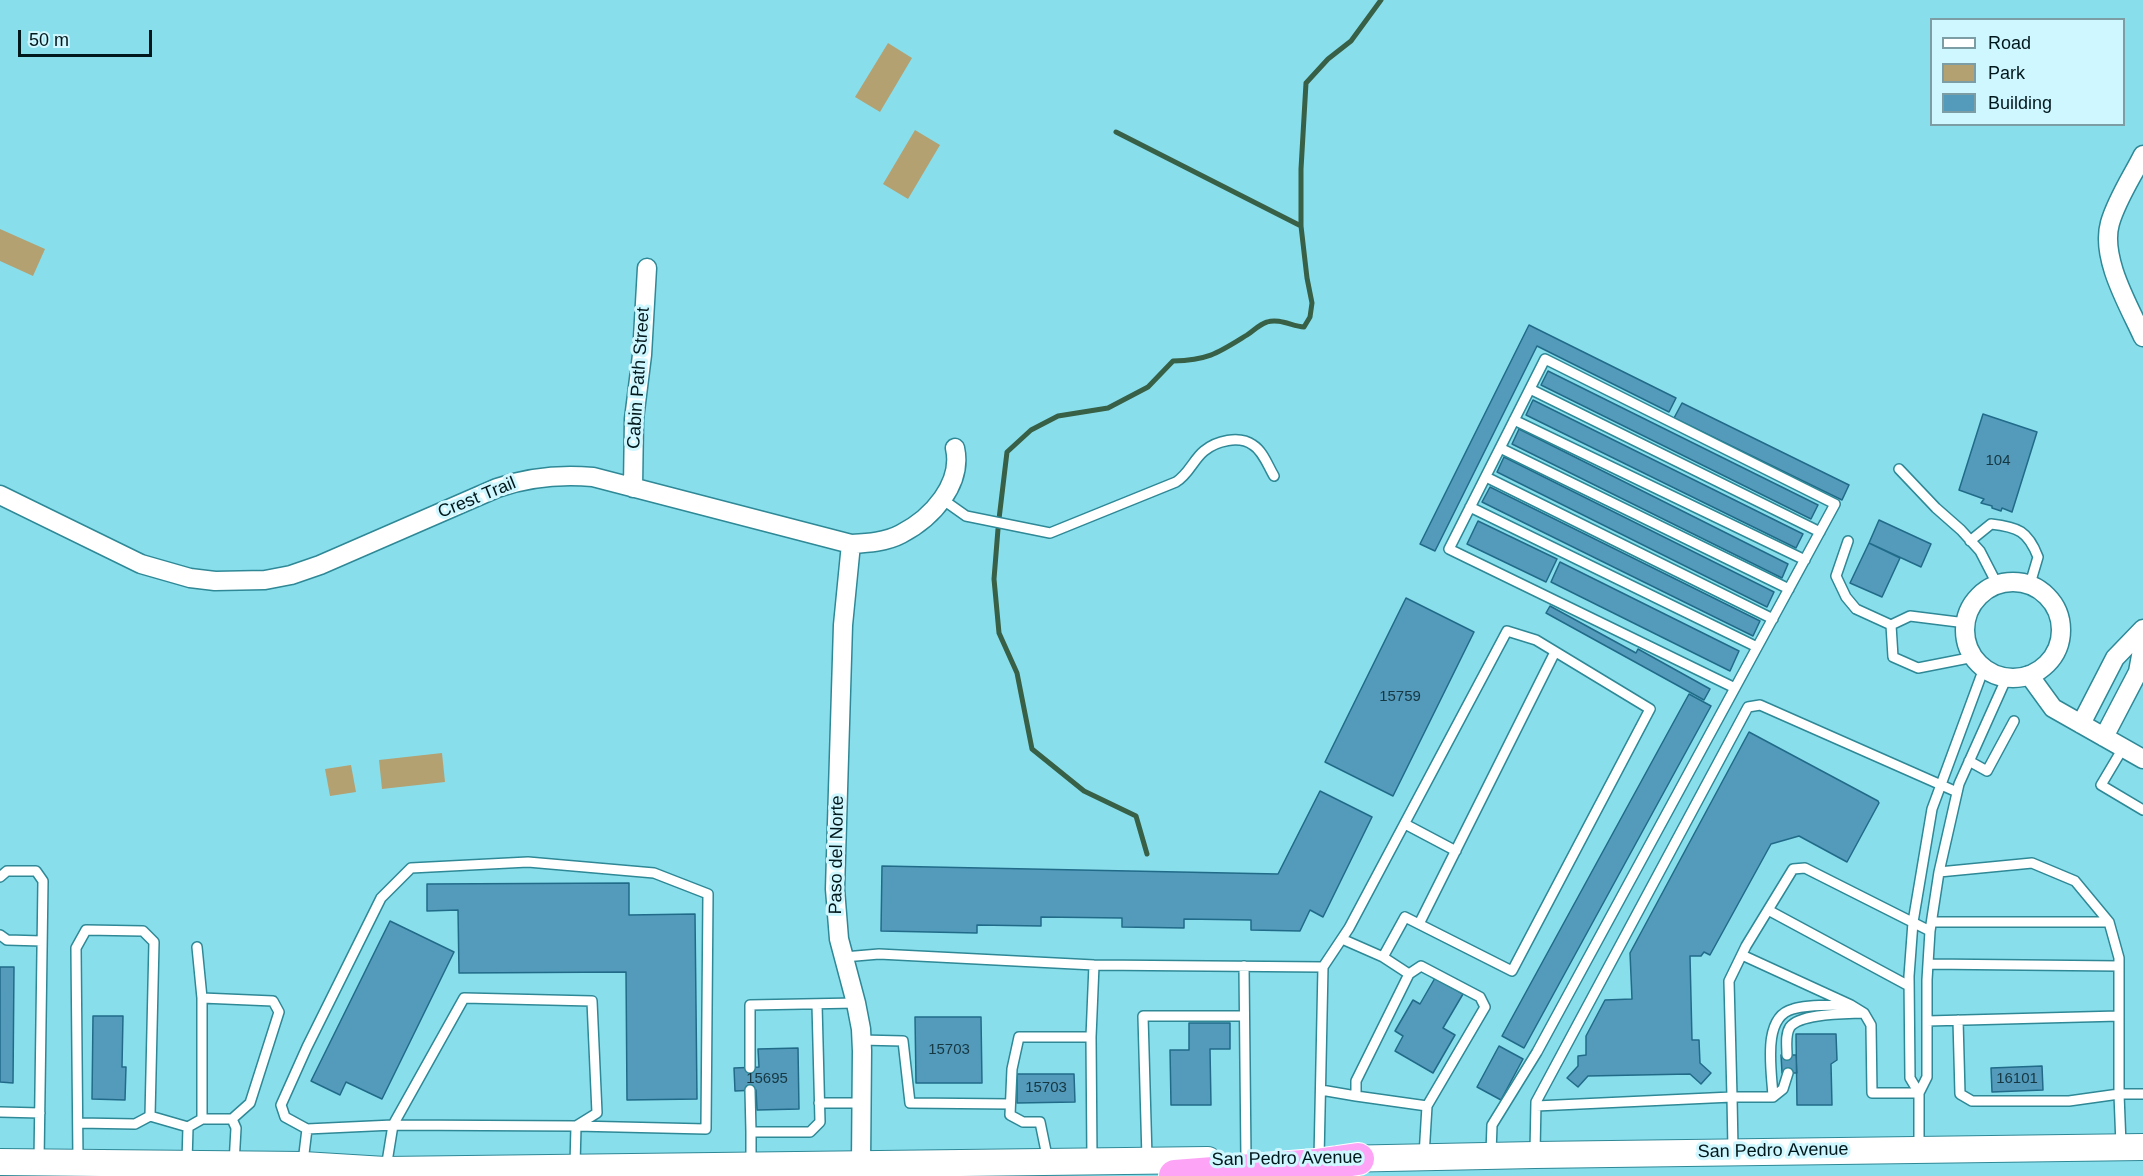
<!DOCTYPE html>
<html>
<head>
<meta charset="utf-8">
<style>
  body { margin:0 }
  #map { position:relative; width:2143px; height:1176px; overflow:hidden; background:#89deec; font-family:Arial,sans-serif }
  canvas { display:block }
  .legend { position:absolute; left:1930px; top:18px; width:195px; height:108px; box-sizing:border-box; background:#cff7ff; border:2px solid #7c9da4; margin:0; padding:8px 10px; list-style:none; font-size:18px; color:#00171b }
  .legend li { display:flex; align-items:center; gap:12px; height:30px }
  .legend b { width:30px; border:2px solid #7c9da4 }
  .scale { position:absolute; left:18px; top:30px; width:134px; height:27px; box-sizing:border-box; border:3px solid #00171b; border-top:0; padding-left:8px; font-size:18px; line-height:21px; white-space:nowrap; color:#00171b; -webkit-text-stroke:4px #cff7ff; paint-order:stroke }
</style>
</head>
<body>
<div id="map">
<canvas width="2143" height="1176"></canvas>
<ul class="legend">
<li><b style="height:8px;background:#fff"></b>Road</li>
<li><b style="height:16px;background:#b3a172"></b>Park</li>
<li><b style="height:16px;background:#549aba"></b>Building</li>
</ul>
<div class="scale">50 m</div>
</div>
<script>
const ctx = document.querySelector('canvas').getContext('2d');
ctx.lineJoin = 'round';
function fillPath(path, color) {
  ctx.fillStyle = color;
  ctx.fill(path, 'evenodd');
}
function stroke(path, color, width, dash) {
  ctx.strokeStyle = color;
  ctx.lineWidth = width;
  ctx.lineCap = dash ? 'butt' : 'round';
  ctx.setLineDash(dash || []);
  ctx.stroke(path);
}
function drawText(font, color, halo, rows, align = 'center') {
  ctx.font = font + ' Arial,sans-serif';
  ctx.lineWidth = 6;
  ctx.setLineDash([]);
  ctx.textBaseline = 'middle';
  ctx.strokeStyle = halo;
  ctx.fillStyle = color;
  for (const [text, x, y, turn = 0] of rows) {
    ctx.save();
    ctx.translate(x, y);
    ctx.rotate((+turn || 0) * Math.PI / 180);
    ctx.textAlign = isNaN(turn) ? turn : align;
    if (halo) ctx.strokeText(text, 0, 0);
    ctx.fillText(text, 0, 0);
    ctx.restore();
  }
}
const green = new Path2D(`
  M 888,43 L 912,58 L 880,112 L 855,97 Z
  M 915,130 L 940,145 L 908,199 L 883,184 Z
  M 0,229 L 45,249 L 33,276 L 0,261 Z
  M 442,753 L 445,782 L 382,789 L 379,760 Z
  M 351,765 L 356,792 L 330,796 L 325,769 Z`);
const stream = new Path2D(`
  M 1116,132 L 1301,226
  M 999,519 L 1007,452 L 1031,430 L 1058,416 L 1108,408 L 1148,387 L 1173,361 C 1209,360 1218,353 1247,335 C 1253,331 1260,324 1267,322 C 1279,318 1292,326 1304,327 L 1310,317 L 1312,303 L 1307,278 L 1301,226 L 1301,169 L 1306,83 L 1328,59 L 1351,41 L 1381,0
  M 998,529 L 994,579 L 999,633 L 1017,673 L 1032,749 L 1084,791 L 1136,816 L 1147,854`);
const building = new Path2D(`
  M 1529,325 L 1676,398 L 1669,412 L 1537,346 L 1435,551 L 1420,544 Z
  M 1548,371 L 1818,505 L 1811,519 L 1541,385 Z
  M 1533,400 L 1803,534 L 1796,548 L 1526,415 Z
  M 1682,403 L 1849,485 L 1842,500 L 1674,418 Z
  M 1983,414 L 2037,432 L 2012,512 L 2002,508 L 2001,511 L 1992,508 L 1992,506 L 1981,503 L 1984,499 L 1959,490 Z
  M 1519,429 L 1788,564 L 1782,578 L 1512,444 Z
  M 1504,457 L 1774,592 L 1767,607 L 1497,472 Z
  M 1490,487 L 1760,621 L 1753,636 L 1482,502 Z
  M 1879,520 L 1931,544 L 1921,567 L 1869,543 Z
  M 1478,521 L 1557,559 L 1546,582 L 1467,544 Z
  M 1869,543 L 1900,558 L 1882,597 L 1850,583 Z
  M 1560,562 L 1739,651 L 1730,671 L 1551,582 Z
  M 1406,598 L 1474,632 L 1393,796 L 1325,762 Z
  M 1550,606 L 1636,653 L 1638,649 L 1710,689 L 1704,700 L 1546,613 Z
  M 1689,694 L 1711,706 L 1524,1048 L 1502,1036 Z
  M 1749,732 L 1878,801 L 1879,803 L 1847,862 L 1799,836 L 1771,844 L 1710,955 L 1704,952 L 1701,956 L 1690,956 L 1692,1040 L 1699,1040 L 1700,1063 L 1711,1073 L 1701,1084 L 1690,1074 L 1588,1076 L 1578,1087 L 1567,1078 L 1578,1066 L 1578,1056 L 1586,1055 L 1586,1036 L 1605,1000 L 1632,999 L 1630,953 Z
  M 1320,791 L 1372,817 L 1323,917 L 1310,910 L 1300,931 L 1251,930 L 1251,920 L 1184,919 L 1184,928 L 1122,927 L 1122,918 L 1041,917 L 1041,926 L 977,925 L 977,933 L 881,931 L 882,866 L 1278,874 Z
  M 629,883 L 629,915 L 695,914 L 697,1099 L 627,1100 L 626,972 L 459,973 L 458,910 L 427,911 L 427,884 Z
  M 390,921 L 454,952 L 382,1099 L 346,1082 L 340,1095 L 311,1081 Z
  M 0,967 L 14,967 L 13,1083 L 0,1082 Z
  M 1435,978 L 1463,994 L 1443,1028 L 1455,1035 L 1433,1073 L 1395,1051 L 1403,1036 L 1395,1031 L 1413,1000 L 1420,1004 Z
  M 93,1016 L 123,1016 L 122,1067 L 126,1067 L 125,1100 L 92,1099 Z
  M 915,1017 L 981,1017 L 982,1083 L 916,1083 Z
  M 1189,1023 L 1230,1023 L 1230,1049 L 1210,1049 L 1211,1105 L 1171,1105 L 1170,1050 L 1189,1050 Z
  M 1796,1034 L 1836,1034 L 1837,1060 L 1831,1064 L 1832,1105 L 1797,1105 Z
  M 1499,1046 L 1523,1059 L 1501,1100 L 1477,1087 Z
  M 798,1048 L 799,1109 L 757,1110 L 756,1090 L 735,1091 L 734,1068 L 759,1067 L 758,1049 Z
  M 1781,1055 L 1796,1055 L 1797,1073 L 1782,1073 Z
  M 2042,1066 L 2043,1090 L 1992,1092 L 1991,1068 Z
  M 1017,1074 L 1074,1074 L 1075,1102 L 1017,1103 Z`);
const lane = new Path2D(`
  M 1530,389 L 1820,532
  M 1514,420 L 1805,560
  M 1500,448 L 1789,589
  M 1899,469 L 1936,508 L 1961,530 L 1980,551 L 1997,584
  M 1486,477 L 1773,619
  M 942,499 L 966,516 L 1050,533 L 1176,482 C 1189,474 1193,460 1204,451 C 1216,441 1239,435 1253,445 C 1263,451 1268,466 1274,476
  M 1470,507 L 1757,647
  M 1848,541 L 1836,576 L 1846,597 L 1856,609 L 1891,625 L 1910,616 L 1966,623
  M 1970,541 L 1991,524 C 2018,527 2028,531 2038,557 L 2030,584
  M 1891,625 L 1893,657 L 1918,668 L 1974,657
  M 2123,748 L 2101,785 L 2143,810
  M 1969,761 L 1987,771 L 2014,721
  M 1405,824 L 1456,851
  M 1939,872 L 2032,863 L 2075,881 L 2109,922 L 2119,958 L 2119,1094 L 2121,1145
  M 0,877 L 7,871 L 36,871 L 43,881 L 39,1161
  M 1768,910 L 1909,986
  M 1932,922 L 2109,922
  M 1419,924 L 1555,652
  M 0,935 L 7,940 L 42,941
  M 1342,939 L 1383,957
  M 197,947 L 202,998
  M 1742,955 L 1851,1005 L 1864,1013 L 1871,1025 L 1872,1093 L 1919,1093
  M 844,957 L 879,954 L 1094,965 L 1323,967 L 1319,1159
  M 1928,964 L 2119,966
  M 1244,966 L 1246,1160
  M 1323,967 L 1349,928 L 1507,631 L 1536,640 L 1650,709 L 1512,971 L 1405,917 L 1383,957 L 1409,974 L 1356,1081 L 1356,1096 L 1427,1106 L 1424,1156
  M 1409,974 L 1421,966 L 1480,997 L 1485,1007 L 1427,1106
  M 1958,1020 L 1960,1094 L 1972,1101 L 2069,1101 L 2119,1094 L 2143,1094
  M 1927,1021 L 2119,1016
  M 861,1040 L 903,1041 L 910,1103 L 1010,1104
  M 1787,1055 C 1787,1046 1785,1035 1790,1027 C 1801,1013 1846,1014 1864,1013
  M 750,1068 L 750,1005 L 856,1003
  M 750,1090 L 751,1132
  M 1321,1090 L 1356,1096
  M 1919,1093 L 1910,1078 L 1909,976 L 1913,922 L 1932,809 L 1984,668
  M 1773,1097 L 1783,1089 L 1788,1073
  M 819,1103 L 862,1103
  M 1536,1106 L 1732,1097 L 1729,981 L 1746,946 L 1793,869 L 1805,868 L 1930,931
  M 0,1112 L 40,1113
  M 150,1116 L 188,1127
  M 202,1119 L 202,998 L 273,1001 L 279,1012 L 250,1103 L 232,1119
  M 307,1129 L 393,1125 L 576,1126 L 597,1113 L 592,1001 L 464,998 L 393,1125 L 386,1168
  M 1919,1148 L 1919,1093 L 1927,1077 L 1927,980 L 1930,931 L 1939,872 L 1959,784 L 2007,677
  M 1733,1149 L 1732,1097 L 1773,1097 C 1772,1072 1761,1017 1793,1009 C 1810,1004 1831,1006 1849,1005
  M 1535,1152 L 1536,1102 L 1748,707 L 1760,705 L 1957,792
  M 1491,1153 L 1492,1125 L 1537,1052 L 1835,504 L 1545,359 L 1449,549 L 1735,688
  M 1147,1158 L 1143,1016 L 1244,1016
  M 1092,1159 L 1091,1037 L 1094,965
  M 78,1161 L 76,948 L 86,930 L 143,931 L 154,942 L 150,1116 L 135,1124 L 79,1123
  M 1048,1161 L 1040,1122 L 1023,1122 L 1010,1115 L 1012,1069 L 1019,1037 L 1091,1037
  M 187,1162 L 188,1127 L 202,1119 L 232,1119 L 236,1128 L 234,1164
  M 303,1162 L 307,1129 L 285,1117 L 281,1105 L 307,1047 L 381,898 L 411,868 L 528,862 L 654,873 L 708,894 L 706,1129 L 576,1126 L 575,1165
  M 751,1163 L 751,1132 L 810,1132 L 820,1122 L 817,1004`);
const street = new Path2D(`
  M 2143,155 C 2132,177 2117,199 2110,223 C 2100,258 2129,306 2143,337
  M 633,488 L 634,419 L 642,355 L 647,268
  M 0,495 L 141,564 L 190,578 L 215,581 L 265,580 L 291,575 L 320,565 L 497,488 C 529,477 559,474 593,477 L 851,544 C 868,543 886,542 901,534 C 932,518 963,484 955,448
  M 851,544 L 843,625 L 835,889 L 839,939 L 856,1003 L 861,1029 L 862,1051 L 861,1163
  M1965 630a48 48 0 1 1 96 0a48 48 0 1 1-96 0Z
  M 2029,675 L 2053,708 L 2143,759
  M 2081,724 L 2115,658 L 2143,629
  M 2104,737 L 2138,672 L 2143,645`);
const secondary = new Path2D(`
  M 1338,1159 L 1535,1155 L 2143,1147
  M 0,1162 L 303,1165 L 385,1170 L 1208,1160`);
const highway = new Path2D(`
  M 1175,1176 L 1316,1165 L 1358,1159`);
const numberNames = [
  ["104",1998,461],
  ["15759",1400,697],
  ["15703",949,1050],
  ["15695",767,1079],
  ["16101",2017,1079],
  ["15703",1046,1088]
];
const streetNames = [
  ["Cabin Path Street",639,378,-86],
  ["Crest Trail",477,498,-22],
  ["Paso del Norte",837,855,-89],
  ["San Pedro Avenue",1773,1151,-1],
  ["San Pedro Avenue",1287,1159,-1]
];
fillPath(green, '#b3a172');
stroke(stream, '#376046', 5);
fillPath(building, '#549aba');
stroke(building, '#216b89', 1.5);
stroke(lane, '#2e8896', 12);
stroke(street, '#2e8896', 21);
stroke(secondary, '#2e8896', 28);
stroke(highway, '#fff', 34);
stroke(lane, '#fff', 9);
stroke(street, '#fff', 18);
stroke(secondary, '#fff', 26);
stroke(highway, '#fea4f7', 32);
drawText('15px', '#153843', null, numberNames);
drawText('18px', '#00171b', '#cff7ff', streetNames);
</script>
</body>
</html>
